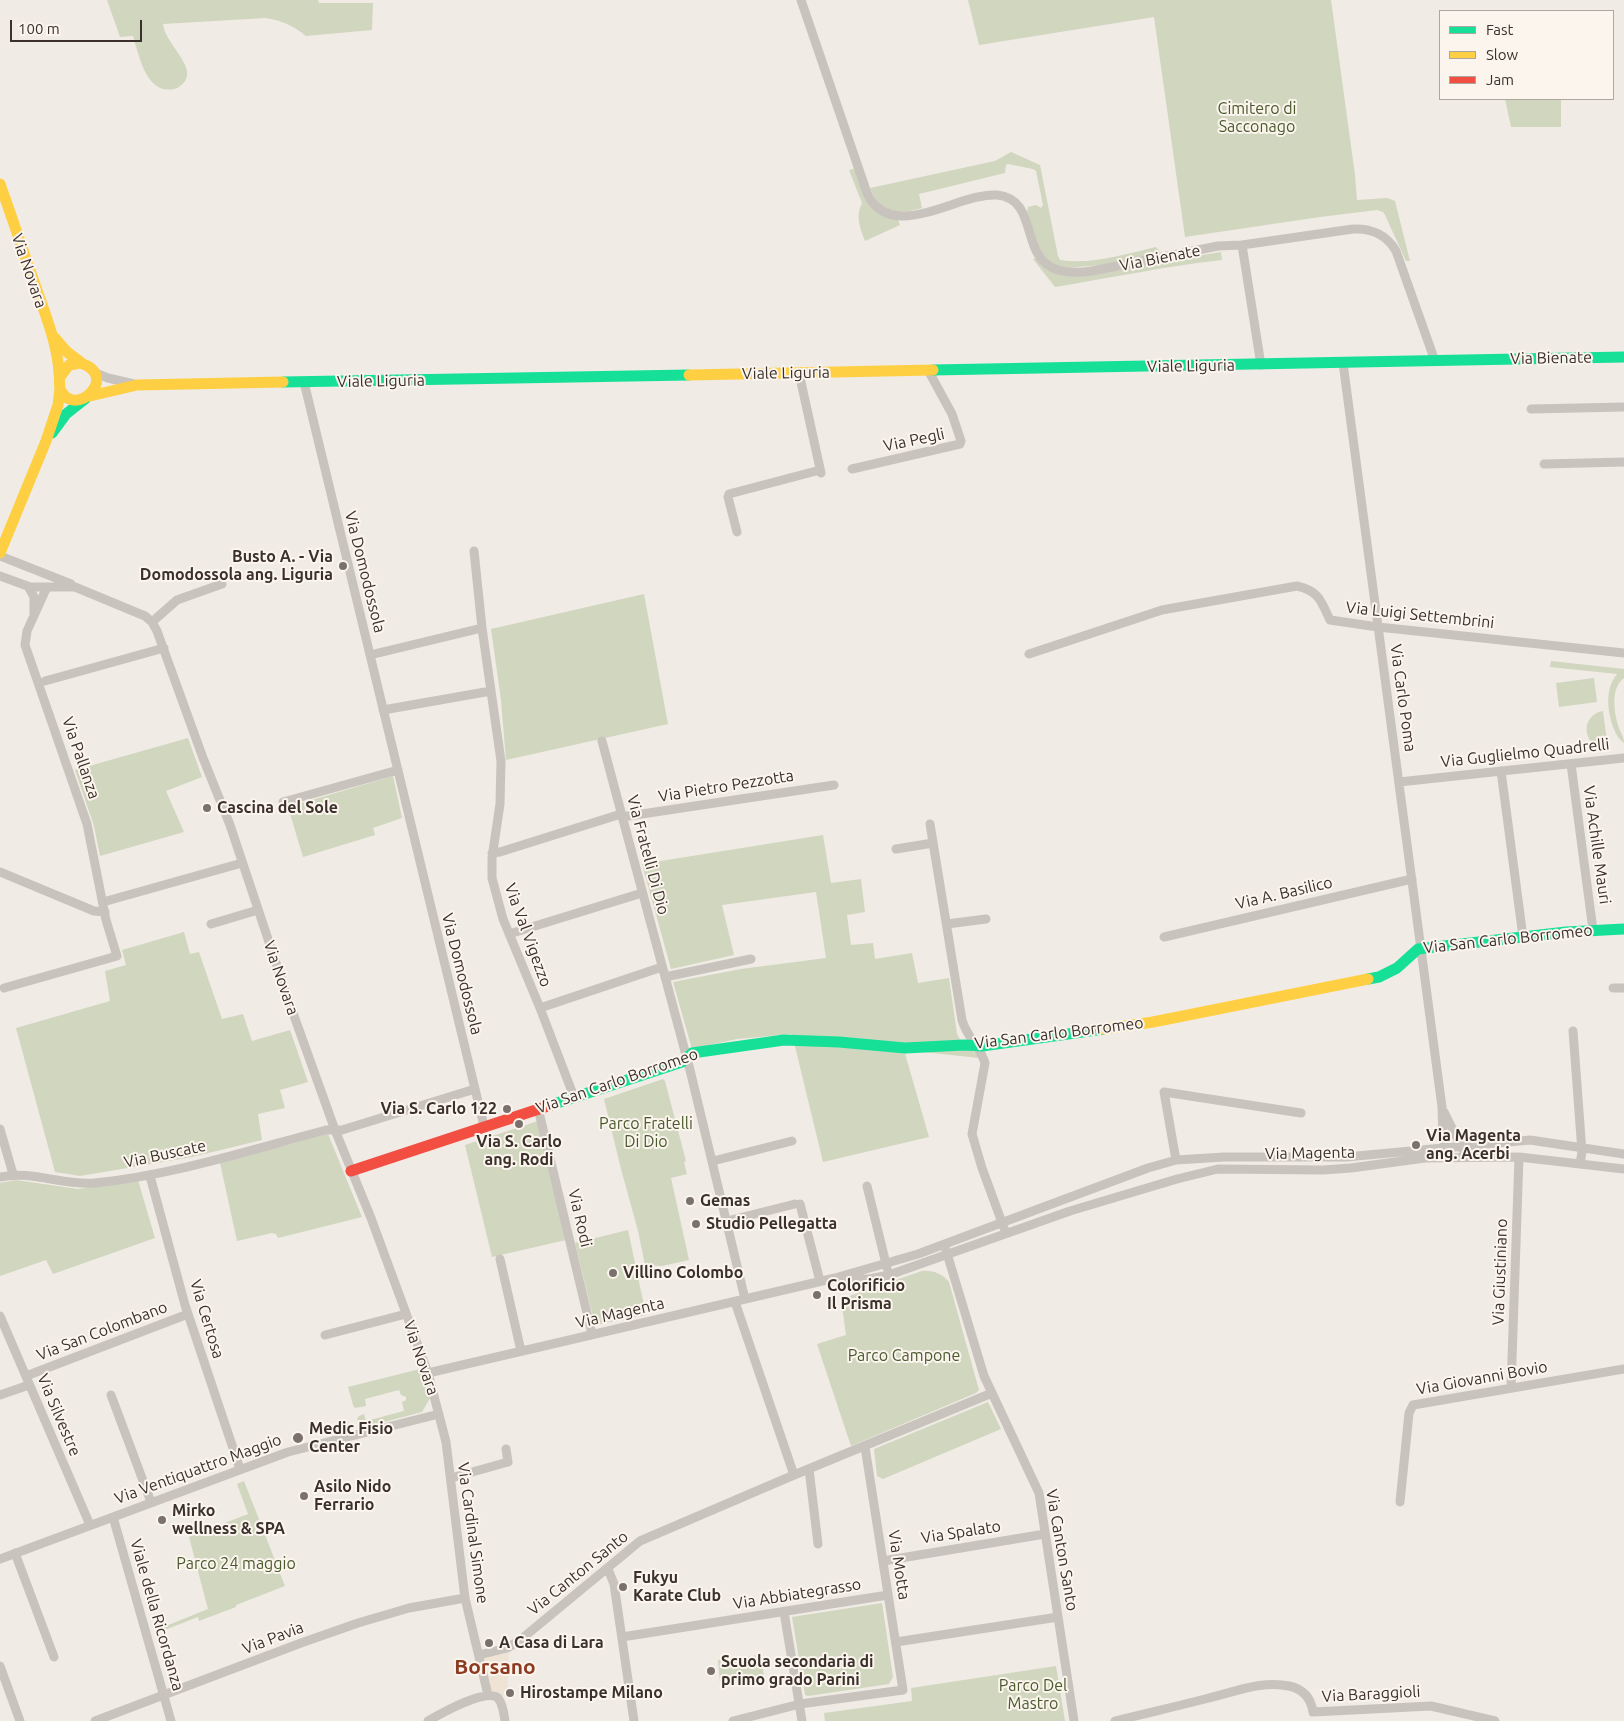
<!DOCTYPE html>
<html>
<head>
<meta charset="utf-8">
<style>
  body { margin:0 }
  #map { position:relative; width:1624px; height:1721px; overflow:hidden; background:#f0ebe5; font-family:Ubuntu,sans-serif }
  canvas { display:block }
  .legend { position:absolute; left:1439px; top:10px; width:175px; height:90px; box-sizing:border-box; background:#fbf5ee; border:1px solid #aea6a0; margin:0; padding:6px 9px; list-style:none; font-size:15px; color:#3b302b }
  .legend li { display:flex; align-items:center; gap:10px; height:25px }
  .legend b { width:25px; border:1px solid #aea6a0 }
  .scale { position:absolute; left:10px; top:20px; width:132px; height:22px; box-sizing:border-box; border:2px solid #3b302b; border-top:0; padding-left:6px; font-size:15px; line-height:18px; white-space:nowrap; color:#3b302b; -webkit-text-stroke:4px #fbf5ee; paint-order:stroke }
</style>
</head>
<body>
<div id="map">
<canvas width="1624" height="1721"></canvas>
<ul class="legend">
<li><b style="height:6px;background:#16e098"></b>Fast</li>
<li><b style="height:6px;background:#ffcf43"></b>Slow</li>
<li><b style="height:6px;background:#f24e42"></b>Jam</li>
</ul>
<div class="scale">100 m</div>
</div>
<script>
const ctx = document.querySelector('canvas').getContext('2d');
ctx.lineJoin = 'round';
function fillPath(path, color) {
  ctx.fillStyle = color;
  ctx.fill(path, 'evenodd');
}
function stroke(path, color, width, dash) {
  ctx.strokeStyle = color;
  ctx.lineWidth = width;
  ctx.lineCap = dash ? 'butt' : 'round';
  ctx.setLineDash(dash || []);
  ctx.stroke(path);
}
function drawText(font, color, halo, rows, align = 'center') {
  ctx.font = font + ' Ubuntu,sans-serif';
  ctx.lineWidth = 4;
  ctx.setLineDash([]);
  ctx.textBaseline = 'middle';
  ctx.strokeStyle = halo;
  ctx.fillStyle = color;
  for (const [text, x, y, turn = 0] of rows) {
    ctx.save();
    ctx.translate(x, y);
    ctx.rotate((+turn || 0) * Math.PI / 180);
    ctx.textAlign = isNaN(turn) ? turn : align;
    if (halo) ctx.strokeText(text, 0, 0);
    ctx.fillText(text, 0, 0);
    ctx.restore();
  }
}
const green = new Path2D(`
  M 107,0 L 318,0 L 319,3 L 373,3 L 372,30 L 306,36 C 294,26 281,20 265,18 L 163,24 C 164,40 190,62 187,76 C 186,82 179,88 174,89 C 146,95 139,55 133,36 L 120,37 Z
  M 968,0 L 1331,0 L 1355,175 L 1357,200 L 1387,198 L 1395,201 L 1410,261 L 1406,261 L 1385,215 L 1383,212 L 1377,210 L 1320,217 L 1185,237 L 1154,17 L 979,45 Z
  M 1505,99 L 1561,99 L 1561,127 L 1511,127 Z
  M 1011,152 L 1040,165 L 1058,256 L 1060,260 C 1091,265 1126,254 1156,247 L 1161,253 C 1150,259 1064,272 1054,266 C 1036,255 1033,230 1027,212 L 1028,207 L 1036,205 L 1041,208 L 1043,205 L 1036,171 L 1033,169 L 1008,164 L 1006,165 L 1005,173 L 919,194 L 922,208 C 897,215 881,213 870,188 L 995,161 Z
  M 856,168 L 885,216 L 898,220 L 900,225 L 865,241 C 860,228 855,216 862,203 L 849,170 Z
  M 1221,252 L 1222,260 C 1166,266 1111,278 1055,287 L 1033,259 L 1035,258 C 1046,273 1059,274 1076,275 Z
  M 644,594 L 668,724 L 506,760 L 501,700 L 491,629 Z
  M 1551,661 L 1624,669 L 1624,678 C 1610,688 1614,713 1619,728 C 1621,734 1624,736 1624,743 C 1612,735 1606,706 1609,692 C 1610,685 1613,679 1617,674 L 1550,667 Z
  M 1594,678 L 1597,702 L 1559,707 L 1556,683 Z
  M 1603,711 L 1608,749 C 1582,749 1579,715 1603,711 Z
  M 188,738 L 202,777 L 166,791 L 184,832 L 100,856 L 94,826 L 75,770 Z
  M 393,776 L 402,818 L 373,828 L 375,835 L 303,857 L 288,807 Z
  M 823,835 L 831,883 L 861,879 L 865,912 L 847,915 L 851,945 L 873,943 L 875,959 L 912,953 L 918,983 L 949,978 L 957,1034 C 961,1044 973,1048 979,1058 L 904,1050 L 929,1137 L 823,1162 L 792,1034 L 737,1039 L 692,1049 L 673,982 L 741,969 L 826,958 L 816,892 L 722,905 L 734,955 L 671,969 L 642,864 Z
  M 184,932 L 190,954 L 199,952 L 222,1019 L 243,1014 L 252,1041 L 290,1030 L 308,1082 L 280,1090 L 285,1108 L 258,1114 L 262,1140 L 192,1157 L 80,1176 L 55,1172 L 16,1028 L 110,1001 L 105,971 L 126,965 L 122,950 Z
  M 663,1079 L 665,1081 L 686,1161 L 684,1162 L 687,1174 L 671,1178 L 689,1260 L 662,1266 L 645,1265 L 638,1231 L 621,1169 L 604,1099 Z
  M 538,1121 L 566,1240 L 492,1257 L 465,1145 Z
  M 328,1134 L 362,1217 L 278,1238 L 276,1234 L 272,1233 L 237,1241 L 220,1163 Z
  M 16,1180 L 78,1189 L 138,1180 L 155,1238 L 53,1274 L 46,1260 L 0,1276 L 0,1183 Z
  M 628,1230 L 646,1315 L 595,1325 L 575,1243 Z
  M 922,1271 C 932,1270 942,1273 949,1282 L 979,1390 L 976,1393 L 851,1446 L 817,1344 L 846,1335 L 841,1299 Z
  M 420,1369 L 430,1398 L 422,1412 L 365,1427 L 361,1426 L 357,1419 L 359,1416 L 364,1414 L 366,1421 L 404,1411 L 402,1402 L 406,1400 L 406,1397 L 401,1395 L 399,1390 L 365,1399 L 366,1406 L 355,1408 L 353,1405 L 348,1387 Z
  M 988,1402 L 1001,1429 L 883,1479 L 877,1476 L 874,1449 Z
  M 244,1481 L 285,1586 L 236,1605 L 236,1607 L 199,1621 L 198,1617 L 162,1631 L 161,1628 L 208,1609 L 189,1537 L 248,1514 L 237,1484 Z
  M 882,1603 L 893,1677 L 889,1684 L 808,1696 L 805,1695 L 792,1617 Z
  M 761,1655 L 764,1677 L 720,1683 L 718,1660 Z
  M 1056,1666 L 1065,1721 L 825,1721 L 824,1713 L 912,1701 L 911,1688 Z`);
const plaza = new Path2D(`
  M 509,1651 L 507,1697 L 505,1697 L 498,1693 L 491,1692 L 487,1671 L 492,1670 L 490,1665 L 485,1666 L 484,1657 Z`);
const street = new Path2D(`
  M 801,0 L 867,193 C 891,245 959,192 997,195 C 1049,200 1006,284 1092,271 L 1218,246 L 1242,245 L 1353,229 C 1371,228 1387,235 1396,251 L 1435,361
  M 1242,245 L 1261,365
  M 1343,363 L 1442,1107 L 1443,1139 L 1447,1153
  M 93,372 L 108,378 L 134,384
  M 799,373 L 821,473
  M 304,382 L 484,1126
  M 1531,409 L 1624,407
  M 1544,464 L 1624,462
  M 852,469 L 960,444 L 961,441 L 952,414 L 928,370
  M 737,532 L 728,497 L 729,494 L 820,470
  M 474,551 L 482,628 L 501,761 L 500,804 L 492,858 L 492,878 L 503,919 L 540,1008 L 574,1097
  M 0,556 L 71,584
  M 0,576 L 30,587 L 75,587 L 145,616 L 152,622 L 157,631 L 203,758 L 230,825 L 288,999 L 335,1130 L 371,1218 L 428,1373 L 446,1442 L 465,1598 L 488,1695
  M 28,586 L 34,597 L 34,613
  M 152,622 L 177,600 L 222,584
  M 1029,654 L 1162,610 L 1297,586 C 1319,591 1321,601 1330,620 L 1378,627 L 1624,653
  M 370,655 L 482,628
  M 45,681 L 164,648
  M 383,710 L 491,691
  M 602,741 L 690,1070 L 745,1299
  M 1571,764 L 1593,930
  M 1501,771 L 1523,937
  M 1399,782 L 1624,758
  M 283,802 L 398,770
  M 622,817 L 834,785
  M 930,824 L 962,1020 C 967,1038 980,1046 985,1063 L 972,1134 L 982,1168 L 1004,1228
  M 896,849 L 933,843
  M 492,853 L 500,852 L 621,814
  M 0,872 L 94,911 L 105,912
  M 103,902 L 242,863
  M 211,924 L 258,910
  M 947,924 L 986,919
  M 509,934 L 642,893
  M 1164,937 L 1412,879
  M 665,977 L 751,959
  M 4,988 L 117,956 L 106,920 L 87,824 L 25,645 L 27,631 L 47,587
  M 1613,988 L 1624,988
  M 540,1008 L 662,967
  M 1573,1031 L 1582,1152 L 1580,1164
  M 538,1108 L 592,1334
  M 1444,1112 L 1463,1150
  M 0,1129 L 13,1174
  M 1176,1160 L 1164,1092 L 1301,1113
  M 713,1161 L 792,1141
  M 150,1176 L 185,1305 L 240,1469
  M 0,1177 C 32,1170 63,1186 95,1183 C 173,1175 250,1150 326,1130 L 342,1130 L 475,1089
  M 867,1186 L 887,1268
  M 800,1204 L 820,1281
  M 727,1221 L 795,1204
  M 946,1250 L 984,1376 L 1039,1493 L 1074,1721
  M 500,1259 L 521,1351
  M 845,1279 L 869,1279 L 889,1275 L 1070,1211 L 1177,1179 L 1218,1169 L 1323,1170 L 1351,1168 L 1425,1158 L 1519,1157 L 1624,1169
  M 735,1302 L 794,1475
  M 0,1316 L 90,1525
  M 325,1335 L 406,1314
  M 428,1373 L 835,1278 L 918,1254 L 1148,1168 L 1176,1160 L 1224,1157 L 1346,1157 L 1530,1140 L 1624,1154
  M 26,1376 L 188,1314
  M 1511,1388 L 1519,1157
  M 0,1395 L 29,1385
  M 111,1395 L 151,1502
  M 809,1469 L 818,1544
  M 451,1478 L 508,1462 L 506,1449
  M 1400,1502 L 1409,1413 L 1413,1405 L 1624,1369
  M 113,1517 L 171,1721
  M 15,1553 L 54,1657
  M 0,1559 L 288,1452 L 439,1414
  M 883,1561 L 1045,1534
  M 608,1569 L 614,1584 L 634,1721
  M 784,1612 L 802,1721
  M 622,1637 L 888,1595
  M 896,1642 L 1058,1617
  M 479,1655 L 507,1648 L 519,1641 L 640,1541 L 794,1475 L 992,1393
  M 0,1666 L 20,1721
  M 95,1721 L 301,1643 L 358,1623 L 409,1608 L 465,1598
  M 428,1721 C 440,1714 486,1688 498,1698 C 503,1704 504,1714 505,1721
  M 733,1721 L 800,1704 L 903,1690 L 865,1447
  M 1115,1721 C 1147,1713 1178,1706 1209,1698 C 1234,1692 1263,1680 1289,1686 C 1303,1689 1311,1698 1313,1712 L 1431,1706 L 1495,1721`);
const fast = new Path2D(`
  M 933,370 L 1624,357
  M 283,382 L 689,375
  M 52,433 L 66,414 L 85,399
  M 1368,979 L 1379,977 L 1397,968 L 1418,949 L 1566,932 L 1624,929
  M 551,1105 L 682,1062 L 692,1053 L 784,1040 L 839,1042 L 905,1048 L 964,1045 L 982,1046 L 1104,1029`);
const slow = new Path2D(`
  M 0,184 C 13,220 25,257 38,293 C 47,319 58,347 59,374 C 60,379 59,386 60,389 C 75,421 121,375 80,363 L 69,365 L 60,377
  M 55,338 L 67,352 L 83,364
  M 689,375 L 933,370
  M 90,396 L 137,385 L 283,382
  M 0,553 L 46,441 L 58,405 L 60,389
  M 1104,1029 L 1153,1022 L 1368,979`);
const jam = new Path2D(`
  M 351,1171 L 551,1105`);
const markers = [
  [343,566,5,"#7a716c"],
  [207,808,5,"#7a716c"],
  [507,1109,5,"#7a716c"],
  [519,1124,5,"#7a716c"],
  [1416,1145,5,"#7a716c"],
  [690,1201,5,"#7a716c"],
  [696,1224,5,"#7a716c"],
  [613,1273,5,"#7a716c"],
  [817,1295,5,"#7a716c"],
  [298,1438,6,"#7a716c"],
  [304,1496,5,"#7a716c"],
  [162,1520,5,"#7a716c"],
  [623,1587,5,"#7a716c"],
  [489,1643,5,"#7a716c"],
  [711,1671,5,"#7a716c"],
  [510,1693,5,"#7a716c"]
];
const parkNames = [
  ["Cimitero di",1257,109],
  ["Sacconago",1257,127],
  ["Parco Fratelli",646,1124],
  ["Di Dio",646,1142],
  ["Parco Campone",904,1356],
  ["Parco 24 maggio",236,1564],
  ["Parco Del",1033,1686],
  ["Mastro",1033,1704]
];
const streetNames = [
  ["Via Bienate",1160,258,-11],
  ["Via Novara",29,271,71],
  ["Via Bienate",1551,358,-1],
  ["Viale Liguria",1191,366,-1],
  ["Viale Liguria",786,373,-1],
  ["Viale Liguria",381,381,-1],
  ["Via Pegli",914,440,-12],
  ["Via Domodossola",365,572,76],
  ["Via Luigi Settembrini",1420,615,6],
  ["Via Carlo Poma",1403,698,82],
  ["Via Guglielmo Quadrelli",1525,753,-6],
  ["Via Pallanza",81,758,71],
  ["Via Pietro Pezzotta",726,786,-9],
  ["Via Achille Mauri",1597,845,82],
  ["Via Fratelli Di Dio",648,855,75],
  ["Via A. Basilico",1284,893,-13],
  ["Via Val Vigezzo",528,935,70],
  ["Via San Carlo Borromeo",1508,939,-6],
  ["Via Domodossola",462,974,76],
  ["Via Novara",281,978,71],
  ["Via San Carlo Borromeo",1059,1033,-7],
  ["Via San Carlo Borromeo",617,1081,-19],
  ["Via Magenta",1310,1153,-1],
  ["Via Buscate",165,1154,-12],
  ["Via Rodi",580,1218,77],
  ["Via Giustiniano",1500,1272,-88],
  ["Via Magenta",620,1313,-13],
  ["Via Certosa",207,1319,73],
  ["Via San Colombano",102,1331,-21],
  ["Via Novara",421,1358,71],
  ["Via Giovanni Bovio",1482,1378,-10],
  ["Via Silvestre",59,1415,67],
  ["Via Ventiquattro Maggio",198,1469,-20],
  ["Via Spalato",961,1532,-9],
  ["Via Cardinal Simone",473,1533,82],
  ["Via Canton Santo",1062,1550,80],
  ["Via Motta",899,1565,81],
  ["Via Canton Santo",578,1573,-39],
  ["Via Abbiategrasso",797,1594,-9],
  ["Viale della Ricordanza",157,1615,74],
  ["Via Pavia",273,1638,-21],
  ["Via Baraggioli",1371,1694,-3]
];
const poiNames = [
  ["Busto A. - Via",333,557,"right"],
  ["Domodossola ang. Liguria",333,575,"right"],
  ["Cascina del Sole",217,808],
  ["Via S. Carlo 122",497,1109,"right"],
  ["Via Magenta",1426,1136],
  ["ang. Acerbi",1426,1154],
  ["Via S. Carlo",519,1142,"center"],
  ["ang. Rodi",519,1160,"center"],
  ["Gemas",700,1201],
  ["Studio Pellegatta",706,1224],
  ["Villino Colombo",623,1273],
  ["Colorificio",827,1286],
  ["Il Prisma",827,1304],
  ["Medic Fisio",309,1429],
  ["Center",309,1447],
  ["Asilo Nido",314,1487],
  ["Ferrario",314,1505],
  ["Mirko",172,1511],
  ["wellness & SPA",172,1529],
  ["Fukyu",633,1578],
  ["Karate Club",633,1596],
  ["A Casa di Lara",499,1643],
  ["Scuola secondaria di",721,1662],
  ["primo grado Parini",721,1680],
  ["Hirostampe Milano",520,1693]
];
const districtNames = [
  ["Borsano",495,1667]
];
fillPath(green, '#d1d6bf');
fillPath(plaza, '#eee3d5');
stroke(street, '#c9c3be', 9);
stroke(fast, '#16e098', 11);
stroke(slow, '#ffcf43', 11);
stroke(jam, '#f24e42', 11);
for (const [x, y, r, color] of markers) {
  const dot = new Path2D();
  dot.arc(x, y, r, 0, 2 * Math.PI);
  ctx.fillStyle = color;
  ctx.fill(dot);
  stroke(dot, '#fbf5ee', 2);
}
drawText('16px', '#4a5a2e', '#fbf5ee', parkNames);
drawText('16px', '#3b302b', '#fbf5ee', streetNames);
drawText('bold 16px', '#3b302b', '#fbf5ee', poiNames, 'left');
drawText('bold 21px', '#8c3b22', '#fbf5ee', districtNames);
</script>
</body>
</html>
